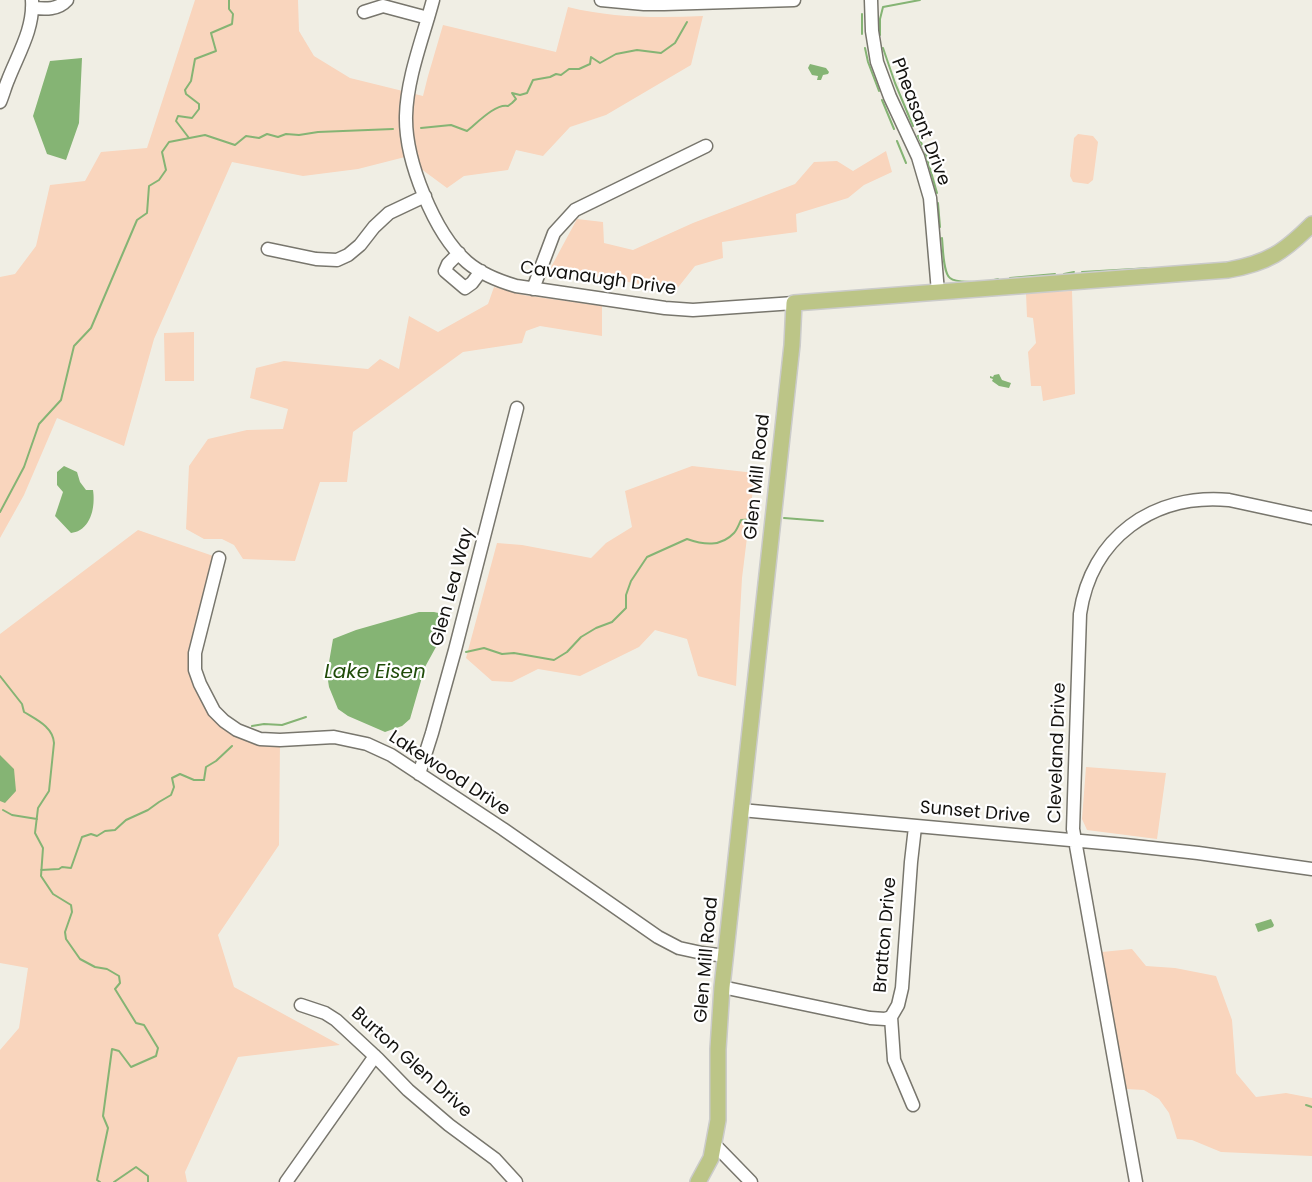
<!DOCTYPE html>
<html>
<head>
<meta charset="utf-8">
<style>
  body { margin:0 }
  canvas { display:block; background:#f0eee4 }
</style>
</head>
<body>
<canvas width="1312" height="1182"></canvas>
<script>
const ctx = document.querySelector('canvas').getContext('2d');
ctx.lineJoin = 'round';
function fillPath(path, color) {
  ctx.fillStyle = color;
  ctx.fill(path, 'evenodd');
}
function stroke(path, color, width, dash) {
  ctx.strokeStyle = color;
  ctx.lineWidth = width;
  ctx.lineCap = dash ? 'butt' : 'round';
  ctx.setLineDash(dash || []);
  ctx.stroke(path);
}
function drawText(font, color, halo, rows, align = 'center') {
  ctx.font = font + ' Poppins,sans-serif';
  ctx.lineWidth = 4.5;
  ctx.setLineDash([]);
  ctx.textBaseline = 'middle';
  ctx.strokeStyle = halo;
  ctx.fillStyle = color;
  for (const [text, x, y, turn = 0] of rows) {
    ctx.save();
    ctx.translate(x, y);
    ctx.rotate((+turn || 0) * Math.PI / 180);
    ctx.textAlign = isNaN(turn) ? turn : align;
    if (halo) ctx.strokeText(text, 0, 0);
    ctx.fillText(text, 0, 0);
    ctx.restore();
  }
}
const green = new Path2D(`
  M 195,0 L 298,0 L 299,31 L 314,56 L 350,78 L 423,96 L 428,76 L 443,25 L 556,52 L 568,7 C 612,18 658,18 703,16 L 691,65 L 606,115 L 570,127 L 543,156 L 516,150 L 508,170 L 464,176 L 447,188 L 405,157 L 358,169 L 303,176 L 232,162 L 154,339 L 124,446 L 57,418 L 24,495 L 0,538 L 0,277 L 15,274 L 36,246 L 50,185 L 85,181 L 101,152 L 147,148 Z
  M 1078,134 L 1093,136 L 1098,142 L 1093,180 L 1088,184 L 1073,182 L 1070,176 L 1074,138 Z
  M 886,151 L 892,172 L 864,185 L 848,198 L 796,214 L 797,232 L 722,242 L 723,258 L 695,266 L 676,290 L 550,269 L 577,219 L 603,222 L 604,243 L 633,250 L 693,223 L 795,184 L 814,162 L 837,161 L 853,171 Z
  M 494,287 L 523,295 L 602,306 L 602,336 L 540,326 L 526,331 L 522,343 L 463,352 L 353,432 L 347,482 L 320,482 L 295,561 L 243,559 L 234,545 L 222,539 L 204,539 L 186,529 L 189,466 L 208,439 L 247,430 L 283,429 L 288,409 L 250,398 L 256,368 L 284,361 L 368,369 L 380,359 L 399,369 L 409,316 L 438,332 L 488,304 Z
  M 1072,291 L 1075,394 L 1043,401 L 1041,386 L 1031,386 L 1028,352 L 1036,343 L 1033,318 L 1027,317 L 1026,293 Z
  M 194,332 L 194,381 L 165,381 L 164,333 Z
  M 692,466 L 755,473 L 742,578 L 736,686 L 698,676 L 687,639 L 655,630 L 639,647 L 580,676 L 538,669 L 512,682 L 492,681 L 466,658 L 497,543 L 522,545 L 591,558 L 606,543 L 632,527 L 625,491 Z
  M 138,530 L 219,558 L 195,670 L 224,721 L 280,740 L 279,845 L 218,935 L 234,987 L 340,1045 L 238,1057 L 185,1172 L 187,1182 L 0,1182 L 0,1050 L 19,1028 L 28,968 L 0,963 L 0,634 Z
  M 1086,767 L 1166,773 L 1157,839 L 1087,830 L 1082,819 Z
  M 1132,949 L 1146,966 L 1175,968 L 1216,976 L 1232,1020 L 1236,1073 L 1256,1097 L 1286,1093 L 1312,1098 L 1312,1156 L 1221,1152 L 1192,1140 L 1177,1139 L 1169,1113 L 1159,1099 L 1144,1090 L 1126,1089 L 1102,952 Z`);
const water = new Path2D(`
  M 82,58 L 79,123 L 66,160 L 47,154 L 33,116 L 50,61 Z
  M 810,64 L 826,68 L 829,72 L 828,74 L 823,75 L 821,80 L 817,80 L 818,76 L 812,75 L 808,68 Z
  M 999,374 L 1002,380 L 1011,383 L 1009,388 L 999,386 L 992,381 L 993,379 L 990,378 L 990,376 L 993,377 L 994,375 Z
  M 64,466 L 77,472 L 80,482 L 86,490 L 93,490 C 95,503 93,522 80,530 C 77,532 74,532 71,533 L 55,516 L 63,492 L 57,485 L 57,472 Z
  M 419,612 L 434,612 L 443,614 L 447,623 L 442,636 L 425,667 L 410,719 L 402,726 L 385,732 L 348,716 L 338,709 L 329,687 L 327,674 L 333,639 L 356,630 Z
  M 0,755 L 14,769 L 16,791 L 5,803 L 0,801 Z
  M 1271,919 L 1274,925 L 1273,927 L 1258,932 L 1255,924 Z`);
const stream = new Path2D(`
  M 862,14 L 862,34
  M 880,35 L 880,19 L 883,7 L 920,0
  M 865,48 L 868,62 L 879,91
  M 883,48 L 895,83 L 913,126
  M 882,100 L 894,129
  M 421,128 L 451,125 L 467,131 C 477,123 496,103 508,106 L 512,103 L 516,99 L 512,93 L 520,95 L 527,93 L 533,80 L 550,77 L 556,74 L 561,75 L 569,69 L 579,69 L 590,64 L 591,57 L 600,63 L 616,54 L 637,50 L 661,53 L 675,43 L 687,22
  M 918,136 L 925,151 L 937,193
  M 189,138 L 176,121 L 178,116 L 192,118 L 199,109 L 199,104 L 186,94 L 185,90 L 191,81 L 195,59 L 216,51 L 211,33 L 232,24 L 233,14 L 229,9 L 229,0
  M 897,141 L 906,163
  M 938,203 L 940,227
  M 942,238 C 943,247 943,273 950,278 C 956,283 967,281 975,282
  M 1082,272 L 1151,268
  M 1064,274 L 1074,272
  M 1010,278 L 1055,274
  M 990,281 L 998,279
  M 0,512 L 24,467 L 39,424 L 61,400 L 74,346 L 91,328 L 137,220 L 147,213 L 149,186 L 159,180 L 166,170 L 162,152 L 169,142 L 205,135 L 235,145 L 246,136 L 259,138 L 267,134 L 278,137 L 286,134 L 299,135 L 318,132 L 393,129
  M 784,518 L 823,521
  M 466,652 L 484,648 L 502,654 L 514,653 L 554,660 L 567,652 L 581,637 L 596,628 L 612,622 L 626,608 L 626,595 L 631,581 L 647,557 L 687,539 C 704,545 721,547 734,533 C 737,530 739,524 741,520 L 755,519
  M 0,676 L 22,704 L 24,712 C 37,720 53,727 54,743 L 49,791 L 38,808 L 35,833 L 43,848 L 41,876 L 53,894 L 71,905 L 72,912 L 65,932 L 66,939 L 80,959 L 95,967 L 107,969 L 119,976 L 120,983 L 115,989 L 136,1023 L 144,1025 L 158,1048 L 156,1056 L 131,1067 L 119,1051 L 112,1049 L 103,1116 L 108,1128 L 97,1180 L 100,1182
  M 252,726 L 264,724 L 282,725 L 306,717
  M 3,810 L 12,815 L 37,819
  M 41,870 L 59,869 L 62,867 L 71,868 L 82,837 L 91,834 L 97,836 L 105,831 L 115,830 L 126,820 L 148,810 L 159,802 L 171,795 L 174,787 L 172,778 L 180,774 L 194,780 L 204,780 L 206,767 L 216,761 L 232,746
  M 1306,1105 L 1312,1107
  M 114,1182 L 136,1167 L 148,1176 L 148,1182`);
const minor = new Path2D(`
  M 433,0 C 423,38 407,77 406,116 C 405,160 434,233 467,262 C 481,274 499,281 516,286 L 665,308 L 693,310 L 794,303
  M 601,0 L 644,4 L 664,4 L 794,0
  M 871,0 L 872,31 L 877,62 L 890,97 L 918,157 L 930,198 L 938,292
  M 32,8 C 46,9 58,10 67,0
  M 364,12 L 383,6 L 428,18
  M 0,102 C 3,95 5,87 8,80 C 18,54 34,29 32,0
  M 268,249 L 316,259 L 337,260 L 348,255 L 360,245 L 374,227 L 389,213 L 425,196
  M 459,253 L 448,264 L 445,271 L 465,288 L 472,283 L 481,271
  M 533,289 L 554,233 L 575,210 L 706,146
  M 219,558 L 195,653 L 195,670 L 200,684 L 214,711 L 224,721 L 237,730 L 260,739 L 280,740 L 334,737 L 367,744 L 391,755 L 503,829 L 658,937 L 679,948 L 702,953 L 726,956
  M 419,774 L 432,733 L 455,650 L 517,408
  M 741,810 L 1125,845 L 1198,853 L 1312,869
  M 722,987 L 870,1018 L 885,1019 L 891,1017 L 898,1005 L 902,988 L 911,862 L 915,827
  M 301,1005 L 325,1013 L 336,1020 L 378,1059 L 408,1090 L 449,1125 L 495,1159 L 516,1182
  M 891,1017 L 894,1060 L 913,1105
  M 714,1144 L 751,1182
  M 286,1182 L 375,1056
  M 1136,1182 L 1073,829 L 1080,614 C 1091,538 1153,493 1229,500 L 1312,518`);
const major = new Path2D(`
  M 698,1182 L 711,1158 L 718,1120 L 718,1049 L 722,987 L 792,345 L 794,303 L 1228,270 C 1268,263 1284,252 1312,224`);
const streetNames = [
  ["Pheasant Drive",920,122,69],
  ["Cavanaugh Drive",598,279,8],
  ["Glen Mill Road",758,477,-84],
  ["Glen Lea Way",453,587,-75],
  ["Cleveland Drive",1058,753,-88],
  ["Lakewood Drive",449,774,33],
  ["Sunset Drive",975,813,5],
  ["Bratton Drive",886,935,-85],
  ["Glen Mill Road",707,960,-85],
  ["Burton Glen Drive",411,1063,42]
];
const waterNames = [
  ["Lake Eisen",375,673]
];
fillPath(green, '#f9d5bd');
fillPath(water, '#85b474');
stroke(stream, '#85b474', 2);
stroke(minor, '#78766d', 15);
stroke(major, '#cbcbca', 18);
stroke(minor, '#fff', 12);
stroke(major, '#bcc587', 15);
drawText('18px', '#13120f', '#fff', streetNames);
drawText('italic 20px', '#204c09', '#fff', waterNames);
</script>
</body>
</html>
